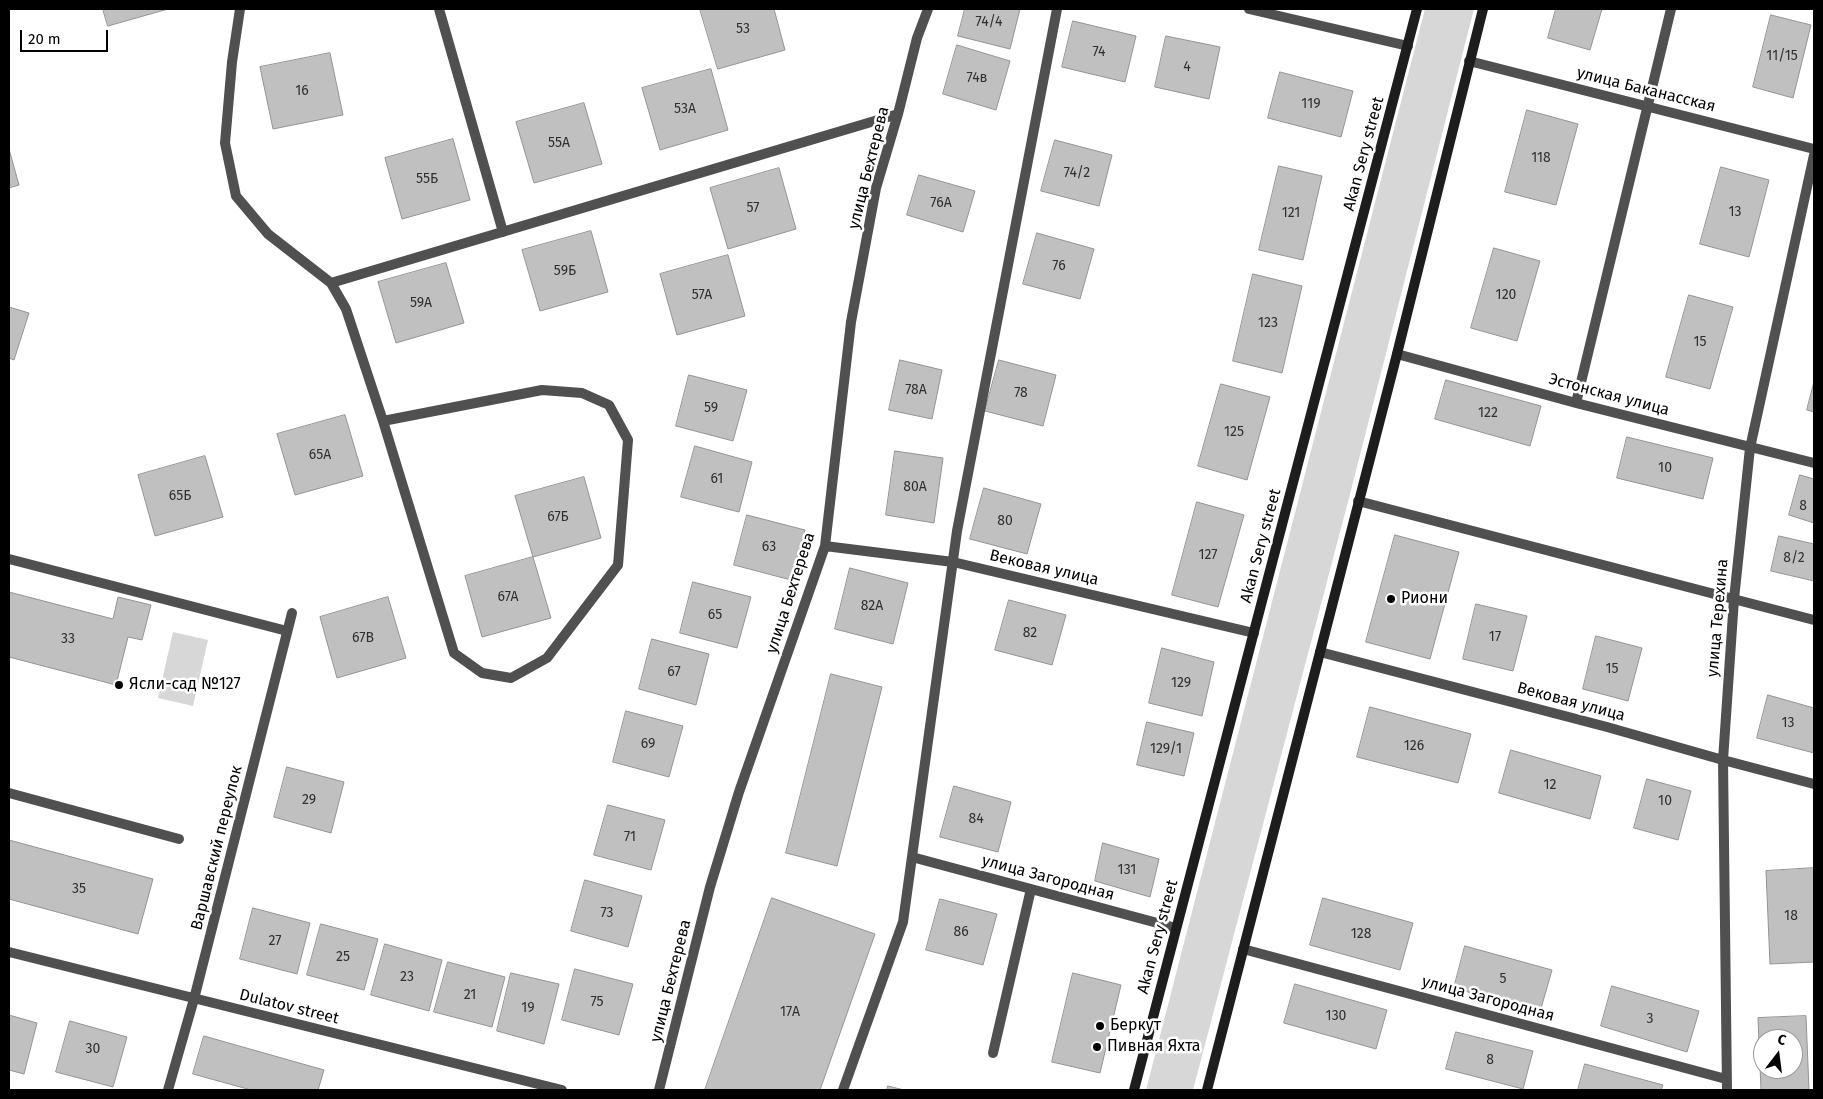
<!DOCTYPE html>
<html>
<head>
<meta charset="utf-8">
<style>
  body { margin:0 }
  #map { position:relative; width:1823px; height:1099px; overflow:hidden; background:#fff; font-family:"Fira Sans",sans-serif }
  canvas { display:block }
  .frame { position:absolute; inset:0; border:10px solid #000; pointer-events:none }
  .north { position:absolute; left:1753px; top:1029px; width:50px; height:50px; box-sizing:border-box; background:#fff; border:1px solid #999; border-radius:50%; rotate:15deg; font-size:14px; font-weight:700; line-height:20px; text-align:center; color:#000 }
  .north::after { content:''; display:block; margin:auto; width:18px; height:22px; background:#000; clip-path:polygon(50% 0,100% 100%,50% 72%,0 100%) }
  .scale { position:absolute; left:20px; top:30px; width:88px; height:22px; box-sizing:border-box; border:2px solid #000; border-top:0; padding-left:6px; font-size:15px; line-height:18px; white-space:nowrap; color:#000; -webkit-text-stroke:4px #fff; paint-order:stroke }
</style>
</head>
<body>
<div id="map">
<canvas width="1823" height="1099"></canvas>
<div class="frame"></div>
<div class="north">С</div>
<div class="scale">20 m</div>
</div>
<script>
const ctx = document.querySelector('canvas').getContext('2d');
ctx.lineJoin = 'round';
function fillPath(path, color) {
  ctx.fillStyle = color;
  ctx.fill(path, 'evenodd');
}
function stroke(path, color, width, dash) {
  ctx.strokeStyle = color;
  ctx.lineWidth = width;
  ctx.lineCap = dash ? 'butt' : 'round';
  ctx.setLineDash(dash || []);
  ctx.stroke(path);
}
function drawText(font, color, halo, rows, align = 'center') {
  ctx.font = font + ' "Fira Sans",sans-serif';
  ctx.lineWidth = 5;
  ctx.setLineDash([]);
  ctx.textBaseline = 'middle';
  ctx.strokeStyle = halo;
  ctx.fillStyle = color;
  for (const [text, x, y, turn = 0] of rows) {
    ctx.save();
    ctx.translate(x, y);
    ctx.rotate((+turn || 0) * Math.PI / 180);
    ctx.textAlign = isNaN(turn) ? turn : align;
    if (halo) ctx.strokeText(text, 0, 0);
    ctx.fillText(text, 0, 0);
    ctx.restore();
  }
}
const green = new Path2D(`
  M 1425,9 L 1474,9 L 1349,498 L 1193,1090 L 1146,1090 Z
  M 173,632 L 208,640 L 193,706 L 158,698 Z`);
const building = new Path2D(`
  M 103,9 L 168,9 L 108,26 Z
  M 700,9 L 774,9 L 785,50 L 718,69 Z
  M 965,9 L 1020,9 L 1010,49 L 958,36 Z
  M 1556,9 L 1602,9 L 1590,50 L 1548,38 Z
  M 1771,15 L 1811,25 L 1793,98 L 1753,87 Z
  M 1073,21 L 1136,36 L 1125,82 L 1062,67 Z
  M 1166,36 L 1220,47 L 1209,99 L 1155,87 Z
  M 957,45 L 1010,61 L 996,110 L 943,94 Z
  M 330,53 L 343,115 L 273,129 L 260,67 Z
  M 711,69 L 728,130 L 660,150 L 642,88 Z
  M 1280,72 L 1353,91 L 1341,137 L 1268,118 Z
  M 584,103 L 602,164 L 534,183 L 516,122 Z
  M 1527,110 L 1578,124 L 1556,205 L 1505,192 Z
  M 453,139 L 470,200 L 402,219 L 385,158 Z
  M 1055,140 L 1112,155 L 1099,206 L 1041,191 Z
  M 9,149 L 19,185 L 9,188 Z
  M 1279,166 L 1322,176 L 1303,260 L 1259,250 Z
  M 1721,167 L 1769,180 L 1749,257 L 1700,244 Z
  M 779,168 L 796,229 L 728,249 L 710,188 Z
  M 919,175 L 975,191 L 963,232 L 907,215 Z
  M 591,231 L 608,292 L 540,311 L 522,250 Z
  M 1037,233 L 1094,249 L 1080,299 L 1023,284 Z
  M 1494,248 L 1540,261 L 1517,341 L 1471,328 Z
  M 728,255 L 745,316 L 677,335 L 660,274 Z
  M 446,263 L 464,323 L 396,343 L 378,282 Z
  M 1253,274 L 1302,286 L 1282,373 L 1233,361 Z
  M 1689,295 L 1733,307 L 1710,389 L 1666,377 Z
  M 9,307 L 29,313 L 14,360 L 9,358 Z
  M 900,360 L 942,370 L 932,419 L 889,410 Z
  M 999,360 L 1056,375 L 1043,426 L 985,411 Z
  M 689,375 L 747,390 L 733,441 L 676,426 Z
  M 1446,380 L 1541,406 L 1530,446 L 1435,419 Z
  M 1814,382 L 1814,412 L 1807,410 Z
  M 1221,384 L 1270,397 L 1247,480 L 1198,466 Z
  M 345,415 L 363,476 L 295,495 L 277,434 Z
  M 1627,437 L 1713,458 L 1703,499 L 1617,478 Z
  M 695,446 L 752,462 L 739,512 L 681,497 Z
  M 895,451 L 943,458 L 934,523 L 886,515 Z
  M 205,456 L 223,517 L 155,536 L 138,475 Z
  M 1800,475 L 1814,479 L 1814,523 L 1789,515 Z
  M 584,477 L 601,538 L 533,557 L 515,496 Z
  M 984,488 L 1041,504 L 1027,554 L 970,539 Z
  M 1197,502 L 1244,515 L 1218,607 L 1172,595 Z
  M 747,515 L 805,530 L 791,580 L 734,565 Z
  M 1395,535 L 1459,552 L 1430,659 L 1366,642 Z
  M 1779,536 L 1814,544 L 1814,581 L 1771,571 Z
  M 533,557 L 551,618 L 482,637 L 465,576 Z
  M 850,568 L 908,583 L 893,644 L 835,629 Z
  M 693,582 L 751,597 L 737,648 L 680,633 Z
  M 9,592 L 113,619 L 118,597 L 151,605 L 142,640 L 128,637 L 116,685 L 9,657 Z
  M 388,597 L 406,658 L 337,678 L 320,617 Z
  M 1009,600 L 1066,615 L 1052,665 L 995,650 Z
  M 1476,604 L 1527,616 L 1513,671 L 1463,659 Z
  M 1596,636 L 1642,648 L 1628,701 L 1583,689 Z
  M 652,639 L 709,654 L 696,705 L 639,689 Z
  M 1162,648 L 1214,662 L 1202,716 L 1149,703 Z
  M 831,674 L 882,687 L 837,866 L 786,853 Z
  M 1768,695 L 1814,708 L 1814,753 L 1757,738 Z
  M 1370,707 L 1471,734 L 1458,783 L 1357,757 Z
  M 626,711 L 683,726 L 669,777 L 613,762 Z
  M 1147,722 L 1194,733 L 1184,776 L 1137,765 Z
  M 1511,750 L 1601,776 L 1590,819 L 1499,793 Z
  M 287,767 L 344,782 L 331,833 L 274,817 Z
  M 1647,779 L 1691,791 L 1678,840 L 1634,828 Z
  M 954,786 L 1011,802 L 998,852 L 940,837 Z
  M 608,805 L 665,820 L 651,870 L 594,855 Z
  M 9,840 L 153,879 L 138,934 L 9,899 Z
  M 1103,843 L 1159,859 L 1150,897 L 1095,881 Z
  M 1814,868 L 1814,962 L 1770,964 L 1766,871 Z
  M 585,880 L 642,896 L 628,947 L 571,931 Z
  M 772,898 L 875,934 L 820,1090 L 705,1090 Z
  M 1323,898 L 1413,923 L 1400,970 L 1310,945 Z
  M 940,899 L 997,914 L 983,965 L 926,950 Z
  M 253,908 L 310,923 L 297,974 L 240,959 Z
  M 321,924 L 378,939 L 364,990 L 307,975 Z
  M 385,944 L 442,960 L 429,1011 L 371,995 Z
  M 1465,946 L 1552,970 L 1540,1012 L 1454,988 Z
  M 448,962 L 505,977 L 492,1027 L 434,1012 Z
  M 575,969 L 633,984 L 619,1035 L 562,1020 Z
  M 511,973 L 559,984 L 544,1044 L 497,1031 Z
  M 1073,973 L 1121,985 L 1100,1073 L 1052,1062 Z
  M 1295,984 L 1387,1010 L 1376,1049 L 1284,1023 Z
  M 1612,986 L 1699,1011 L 1687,1052 L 1601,1026 Z
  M 9,1015 L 37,1023 L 24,1074 L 9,1070 Z
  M 1806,1016 L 1809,1090 L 1761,1090 L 1758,1018 ZM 1763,1039 L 1793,1039 L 1793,1069 L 1763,1069 Z
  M 70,1021 L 127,1037 L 113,1087 L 56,1072 Z
  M 1456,1032 L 1533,1051 L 1523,1089 L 1446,1069 Z
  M 204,1036 L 324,1070 L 318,1090 L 251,1090 L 193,1074 Z
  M 1585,1064 L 1663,1085 L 1661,1090 L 1578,1090 Z
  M 888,1086 L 904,1090 L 887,1090 Z`);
const lane = new Path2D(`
  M 9,559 L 287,631
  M 9,793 L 179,839`);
const street = new Path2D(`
  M 240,9 L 232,62 L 225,143 L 236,196 L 268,234 L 331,283 L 346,309 L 383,421 L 454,653 L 482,673 L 511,678 L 547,658 L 618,565 L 628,440 L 609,405 L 582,393 L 542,390 L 383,421
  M 439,9 L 503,232
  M 1249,9 L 1408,46
  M 1469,61 L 1814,149
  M 331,283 L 898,114
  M 1397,354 L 1576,403 L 1814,463
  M 1576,403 L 1671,9
  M 1358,501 L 1814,620
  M 825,546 L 953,562 L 1254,633
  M 1320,652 L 1607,727 L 1723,760 L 1814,784
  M 912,857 L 1176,928
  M 1243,949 L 1726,1079
  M 9,952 L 562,1090
  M 993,1053 L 1031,889
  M 168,1090 L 194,999 L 292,613
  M 659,1090 L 710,887 L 739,792 L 825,546 L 851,322 L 876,188 L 898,114 L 917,38 L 928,9
  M 843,1090 L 903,922 L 957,531 L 1057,9
  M 1727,1090 L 1723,760 L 1734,599 L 1750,448 L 1814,155`);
const secondary = new Path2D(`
  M 1134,1090 L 1417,9
  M 1207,1090 L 1397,354 L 1483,9`);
const markers = [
  [1391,599,5,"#000"],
  [119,685,5,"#000"],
  [1100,1026,5,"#000"],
  [1097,1047,5,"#000"]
];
const numberNames = [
  ["74/4",989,22],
  ["53",743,29],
  ["74",1099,52],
  ["11/15",1782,56],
  ["4",1187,67],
  ["74в",977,78],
  ["16",302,91],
  ["119",1311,104],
  ["53А",685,109],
  ["55А",559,143],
  ["118",1541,158],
  ["74/2",1077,173],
  ["55Б",427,179],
  ["76А",941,203],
  ["57",753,208],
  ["13",1735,212],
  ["121",1291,213],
  ["76",1059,266],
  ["59Б",565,271],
  ["57А",702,295],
  ["120",1506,295],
  ["59А",421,303],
  ["123",1268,323],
  ["15",1700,342],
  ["78А",916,390],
  ["78",1021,393],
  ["59",711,408],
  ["122",1488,413],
  ["125",1234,432],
  ["65А",320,455],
  ["10",1665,468],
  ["61",717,479],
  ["80А",915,487],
  ["65Б",180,496],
  ["8",1803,506],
  ["67Б",558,517],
  ["80",1005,521],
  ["63",769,547],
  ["127",1208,555],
  ["8/2",1794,558],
  ["67А",508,597],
  ["82А",872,606],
  ["65",715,615],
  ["82",1030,633],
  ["17",1495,637],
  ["67В",363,638],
  ["33",68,639],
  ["15",1612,669],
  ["67",674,672],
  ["129",1181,683],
  ["13",1788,723],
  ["69",648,744],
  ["126",1414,746],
  ["129/1",1166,749],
  ["12",1550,785],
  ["29",309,800],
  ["10",1665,801],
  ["84",976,819],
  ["71",630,837],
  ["131",1127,870],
  ["35",79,889],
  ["73",607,913],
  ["18",1791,916],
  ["86",961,932],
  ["128",1361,934],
  ["27",275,941],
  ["25",343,957],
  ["23",407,977],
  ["5",1503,979],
  ["21",470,995],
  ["75",597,1002],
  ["19",528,1008],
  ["17А",790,1012],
  ["130",1336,1016],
  ["3",1650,1019],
  ["30",93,1049],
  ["8",1490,1060]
];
const streetNames = [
  ["улица Баканасская",1646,90,14],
  ["Akan Sery street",1364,154,-75],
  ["улица Бехтерева",869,168,-76],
  ["Эстонская улица",1609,395,15],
  ["Akan Sery street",1261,546,-75],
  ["Вековая улица",1044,568,13],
  ["улица Бехтерева",791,593,-72],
  ["улица Терехина",1718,618,-85],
  ["Вековая улица",1571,702,15],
  ["Варшавский переулок",217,848,-76],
  ["улица Загородная",1048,878,15],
  ["Akan Sery street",1158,937,-75],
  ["улица Бехтерева",671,981,-76],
  ["улица Загородная",1488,999,15],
  ["Dulatov street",289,1007,14]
];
const poiNames = [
  ["Риони",1401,599],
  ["Ясли-сад №127",129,685],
  ["Беркут",1110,1026],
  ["Пивная Яхта",1107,1047]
];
fillPath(green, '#d7d7d7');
fillPath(building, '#c0c0c0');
stroke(building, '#949494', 1);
stroke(lane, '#505050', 10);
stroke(street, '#505050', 10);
stroke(secondary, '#1d1d1d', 10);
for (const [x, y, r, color] of markers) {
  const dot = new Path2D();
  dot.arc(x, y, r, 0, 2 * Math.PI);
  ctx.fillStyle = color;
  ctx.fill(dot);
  stroke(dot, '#fff', 2);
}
drawText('14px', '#303030', null, numberNames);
drawText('16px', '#000', '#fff', streetNames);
drawText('16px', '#000', '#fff', poiNames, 'left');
</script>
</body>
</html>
